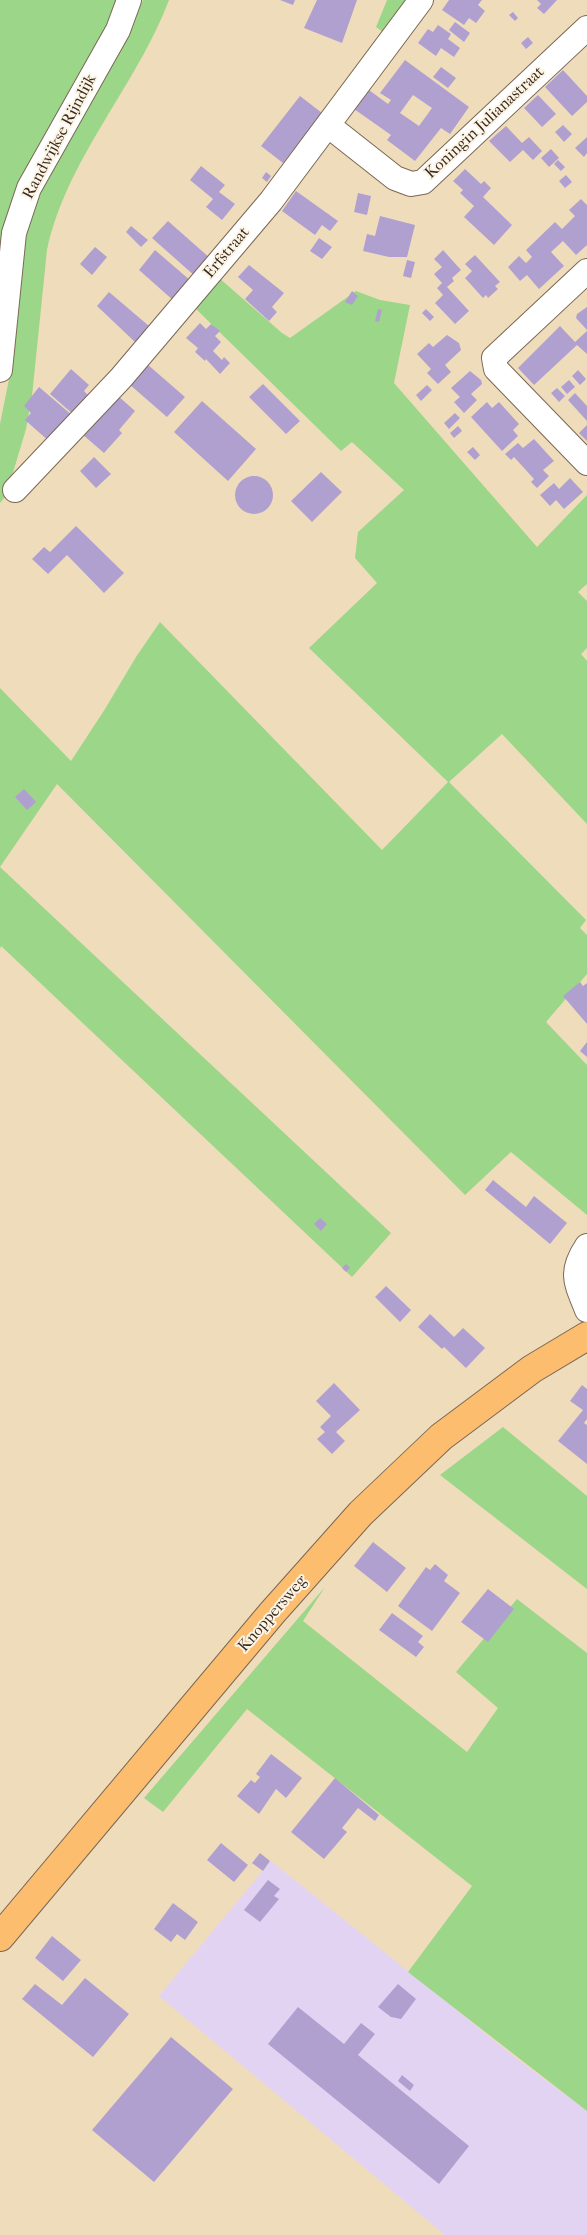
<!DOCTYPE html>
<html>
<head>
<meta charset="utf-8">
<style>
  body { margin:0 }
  canvas { display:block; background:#efdcbb }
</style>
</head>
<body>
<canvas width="587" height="2235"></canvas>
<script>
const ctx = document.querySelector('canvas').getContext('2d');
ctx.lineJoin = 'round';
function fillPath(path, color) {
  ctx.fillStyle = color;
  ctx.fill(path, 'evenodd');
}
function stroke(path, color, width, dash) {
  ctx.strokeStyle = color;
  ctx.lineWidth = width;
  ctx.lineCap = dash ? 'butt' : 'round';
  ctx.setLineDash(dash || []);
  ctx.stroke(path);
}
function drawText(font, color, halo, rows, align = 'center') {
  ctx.font = font + ' "IM FELL French Canon",serif';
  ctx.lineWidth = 4;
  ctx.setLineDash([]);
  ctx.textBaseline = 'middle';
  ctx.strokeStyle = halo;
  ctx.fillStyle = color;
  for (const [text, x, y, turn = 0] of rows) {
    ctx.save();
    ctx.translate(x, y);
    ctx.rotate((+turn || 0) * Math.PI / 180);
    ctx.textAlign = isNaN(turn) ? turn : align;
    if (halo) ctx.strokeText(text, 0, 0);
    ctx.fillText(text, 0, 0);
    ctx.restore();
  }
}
const built = new Path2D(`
  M 271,1861 L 516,2058 L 587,2111 L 587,2235 L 445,2235 L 159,1996 Z`);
const green = new Path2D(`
  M 0,0 L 125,0 L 24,185 L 0,315 Z
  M 143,0 L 169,0 C 136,87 67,158 47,250 L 32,396 L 26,429 L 6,496 L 0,503 L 0,424 L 14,354 L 23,255 L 30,216 L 47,178 L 123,40 Z
  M 387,0 L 412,0 L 387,35 L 376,27 Z
  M 218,277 L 282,333 L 290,338 L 356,291 L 380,300 L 410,305 L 394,383 L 537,547 L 587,495 L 587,584 L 578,592 L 587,601 L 587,648 L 581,654 L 587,661 L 587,824 L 502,734 L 449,782 L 586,920 L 580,928 L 587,935 L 587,974 L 546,1022 L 587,1065 L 587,1215 L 511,1152 L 465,1195 L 57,784 L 0,867 L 391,1233 L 352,1277 L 1,946 L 0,949 L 0,688 L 71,761 L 105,709 L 136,657 L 160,622 L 382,850 L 448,782 L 309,648 L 377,583 L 355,558 L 358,532 L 404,490 L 352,442 L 341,451 L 193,306 Z
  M 503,1427 L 587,1496 L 587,1589 L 440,1475 Z
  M 325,1587 L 303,1621 L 467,1752 L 498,1708 L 456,1672 L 517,1599 L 587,1653 L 587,2111 L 408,1972 L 472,1886 L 247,1709 L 163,1812 L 144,1798 Z`);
const building = new Path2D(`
  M 280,0 L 295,0 L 293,5 Z
  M 317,0 L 357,0 L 342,43 L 304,28 Z
  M 449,0 L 482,0 L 478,5 L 485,11 L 476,23 L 469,18 L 464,25 L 442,10 Z
  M 537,0 L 557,0 L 544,14 L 537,8 L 541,4 Z
  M 513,12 L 518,18 L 515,21 L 509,15 Z
  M 455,22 L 470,33 L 464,42 L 449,30 Z
  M 438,25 L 451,34 L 448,39 L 460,48 L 454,57 L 441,48 L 436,56 L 418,43 L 428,29 L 433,32 Z
  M 528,37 L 533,43 L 526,49 L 521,43 Z
  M 405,60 L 469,107 L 450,134 L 441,128 L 415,161 L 387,140 L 391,135 L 354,109 L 369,90 L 388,104 L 391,100 L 380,93 ZM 413,95 L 432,108 L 419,126 L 400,113 Z
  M 441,67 L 456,78 L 448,88 L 433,77 Z
  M 563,70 L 587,96 L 587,102 L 572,116 L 545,87 Z
  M 538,95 L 556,114 L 542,127 L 524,108 Z
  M 300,96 L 322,113 L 283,163 L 261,146 Z
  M 563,125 L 572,134 L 564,142 L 555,132 Z
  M 506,126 L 522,143 L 529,137 L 542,151 L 533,160 L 523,150 L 510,162 L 489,141 Z
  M 587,137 L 587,153 L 584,157 L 575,148 Z
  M 551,149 L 559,158 L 549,167 L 541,158 Z
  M 558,160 L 565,167 L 561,171 L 554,164 Z
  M 201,166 L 225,185 L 219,192 L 235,204 L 222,220 L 206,207 L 213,199 L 190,180 Z
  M 465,169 L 481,184 L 484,181 L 491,188 L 483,197 L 512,225 L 494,245 L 464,217 L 474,206 L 460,193 L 463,190 L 453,181 Z
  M 266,172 L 271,176 L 267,182 L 262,178 Z
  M 566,175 L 572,182 L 565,188 L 559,181 Z
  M 296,191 L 338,221 L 330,231 L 322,225 L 315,235 L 282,211 Z
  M 358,193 L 371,196 L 367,215 L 354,212 Z
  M 581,199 L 587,205 L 587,245 L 576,255 L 563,241 L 551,252 L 564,266 L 539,289 L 527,275 L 520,281 L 508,267 L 519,256 L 526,263 L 532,257 L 526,250 L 555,222 L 562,229 L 575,216 L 569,210 Z
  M 380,216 L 415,225 L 407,257 L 389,257 L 363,251 L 367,234 L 375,236 Z
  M 168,221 L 211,259 L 196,277 L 152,238 Z
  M 131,226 L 148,240 L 141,247 L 126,232 Z
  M 319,238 L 332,247 L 322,259 L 310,251 Z
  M 95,247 L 107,257 L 92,275 L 80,264 Z
  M 155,250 L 191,281 L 174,301 L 139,270 Z
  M 443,250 L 461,270 L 452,278 L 454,281 L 447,287 L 469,311 L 455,324 L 435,303 L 443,295 L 437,288 L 442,283 L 434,274 L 442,267 L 434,259 Z
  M 475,255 L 500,282 L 495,286 L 498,289 L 488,298 L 486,295 L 483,298 L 465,278 L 472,271 L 465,264 Z
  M 407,260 L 415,262 L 411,278 L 403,276 Z
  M 249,265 L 284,293 L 272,307 L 277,312 L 269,321 L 245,299 L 253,290 L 238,277 Z
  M 352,291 L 358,296 L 352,305 L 345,302 Z
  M 109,292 L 149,326 L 135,342 L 97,306 Z
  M 587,307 L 587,330 L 576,318 L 577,314 Z
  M 378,309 L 382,310 L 379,322 L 375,321 Z
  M 426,309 L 434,317 L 430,321 L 422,313 Z
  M 200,323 L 206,329 L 211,324 L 220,331 L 215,336 L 221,342 L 213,351 L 222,360 L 224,357 L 230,363 L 220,374 L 206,359 L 205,361 L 195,352 L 198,348 L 186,338 Z
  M 560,326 L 575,342 L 587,331 L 587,354 L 577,345 L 534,385 L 518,368 Z
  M 447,335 L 459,343 L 461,350 L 445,365 L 451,372 L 438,384 L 427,373 L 431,369 L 417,354 L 429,343 L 433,347 Z
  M 147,364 L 185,397 L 167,417 L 129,384 Z
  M 71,369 L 89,385 L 84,391 L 90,397 L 74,415 L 50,394 Z
  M 578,370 L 586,379 L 580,385 L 572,376 Z
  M 470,371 L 481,380 L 482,384 L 471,394 L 477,400 L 464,413 L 454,402 L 460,397 L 451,388 Z
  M 569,380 L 575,387 L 567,394 L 561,387 Z
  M 263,384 L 300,421 L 286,434 L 249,397 Z
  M 427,385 L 432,390 L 421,401 L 416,395 Z
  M 39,387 L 73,416 L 50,442 L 25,420 L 31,413 L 24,406 Z
  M 557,388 L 565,396 L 559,402 L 551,393 Z
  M 575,393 L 587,406 L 587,421 L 568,400 Z
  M 117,395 L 135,411 L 119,430 L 122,433 L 104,453 L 82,434 Z
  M 202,401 L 256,449 L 228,481 L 174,432 Z
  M 487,402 L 492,408 L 499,402 L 519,424 L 513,430 L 518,436 L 502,451 L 471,417 Z
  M 455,413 L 460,418 L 449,429 L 444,423 Z
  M 587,425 L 587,441 L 579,433 Z
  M 458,426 L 462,431 L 454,438 L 450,433 Z
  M 534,439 L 554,461 L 543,470 L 549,476 L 537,488 L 531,482 L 534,479 L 514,457 L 511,460 L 505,454 L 518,443 L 523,448 Z
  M 473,447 L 480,455 L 475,460 L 467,452 Z
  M 94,457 L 111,474 L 96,488 L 80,471 Z
  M 321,472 L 342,492 L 312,522 L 291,501 Z
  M235 495a19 19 0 1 1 38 0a19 19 0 1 1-38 0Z
  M 570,478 L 583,492 L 564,509 L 556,500 L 550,506 L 540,495 L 554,483 L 559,489 Z
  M 76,526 L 124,573 L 104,593 L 67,555 L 48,574 L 32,559 L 44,547 L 50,552 Z
  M 24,789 L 36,802 L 27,810 L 15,797 Z
  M 580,982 L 583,986 L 587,983 L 587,1024 L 563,996 Z
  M 587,1042 L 587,1057 L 580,1051 Z
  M 493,1180 L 526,1207 L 534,1196 L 567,1223 L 550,1244 L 485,1190 Z
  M 320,1218 L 327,1224 L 321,1231 L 314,1224 Z
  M 346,1264 L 350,1268 L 346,1272 L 342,1268 Z
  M 386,1286 L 411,1310 L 400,1322 L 375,1297 Z
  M 430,1314 L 454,1337 L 463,1328 L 485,1348 L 466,1368 L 444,1347 L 442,1349 L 418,1327 Z
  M 334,1383 L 360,1410 L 336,1432 L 345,1441 L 332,1454 L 317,1439 L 325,1432 L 320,1427 L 331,1416 L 316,1401 Z
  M 582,1385 L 587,1389 L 587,1419 L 584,1423 L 587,1425 L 587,1464 L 558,1441 L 583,1410 L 570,1401 Z
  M 373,1542 L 406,1568 L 387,1592 L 354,1566 Z
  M 435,1564 L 448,1575 L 444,1581 L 460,1593 L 432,1631 L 398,1606 L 426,1567 L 430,1570 Z
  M 488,1589 L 514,1609 L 488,1642 L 461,1622 Z
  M 392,1613 L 423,1636 L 418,1642 L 424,1647 L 416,1657 L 379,1630 Z
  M 271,1754 L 302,1778 L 286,1798 L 276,1789 L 259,1814 L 237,1796 L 251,1780 L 255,1783 L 260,1777 L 256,1774 Z
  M 335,1778 L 379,1815 L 375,1821 L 358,1808 L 342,1828 L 347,1832 L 324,1859 L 291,1832 Z
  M 221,1843 L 248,1865 L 234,1882 L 207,1860 Z
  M 260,1853 L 270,1861 L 263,1871 L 252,1863 Z
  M 268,1880 L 280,1889 L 274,1896 L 279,1899 L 260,1922 L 244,1910 Z
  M 173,1903 L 198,1922 L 185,1940 L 177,1934 L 171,1942 L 154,1929 Z
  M 52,1936 L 81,1960 L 63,1981 L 35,1958 Z
  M 85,1978 L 129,2014 L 93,2057 L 22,1999 L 35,1984 L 62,2005 Z
  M 398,1984 L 416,1999 L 401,2019 L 391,2017 L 378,2007 Z
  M 298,2007 L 344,2044 L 361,2023 L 375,2034 L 358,2055 L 469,2146 L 439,2184 L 268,2044 Z
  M 171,2037 L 233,2089 L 154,2182 L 92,2130 Z
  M 402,2075 L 414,2085 L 410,2091 L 398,2081 Z`);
const minor = new Path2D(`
  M 329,126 L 395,178 L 411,184 L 423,182 L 587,28
  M 587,271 L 494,358 L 496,369 L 587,463
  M 0,370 L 14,233 L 29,188 L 118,30 L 129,0
  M 15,490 L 121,378 L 271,201 L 421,0
  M 587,1246 C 569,1273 576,1282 587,1310`);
const major = new Path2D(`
  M 0,1937 L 272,1613 L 361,1513 L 441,1437 L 532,1369 L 587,1336`);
const streetNames = [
  ["Koningin Julianastraat",485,123,-43],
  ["Randwijkse Rijndijk",60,137,-62],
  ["Erfstraat",227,253,-50],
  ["Knoppersweg",273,1614,-49]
];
fillPath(built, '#e3d3f2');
fillPath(green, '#9cd689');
fillPath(building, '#b0a0d0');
stroke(minor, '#7a6855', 26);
stroke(major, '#7a6855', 30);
stroke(minor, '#fff', 24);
stroke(major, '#fcbd6f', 28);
drawText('16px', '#3b2a1e', '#fcf5e5', streetNames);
</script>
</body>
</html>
